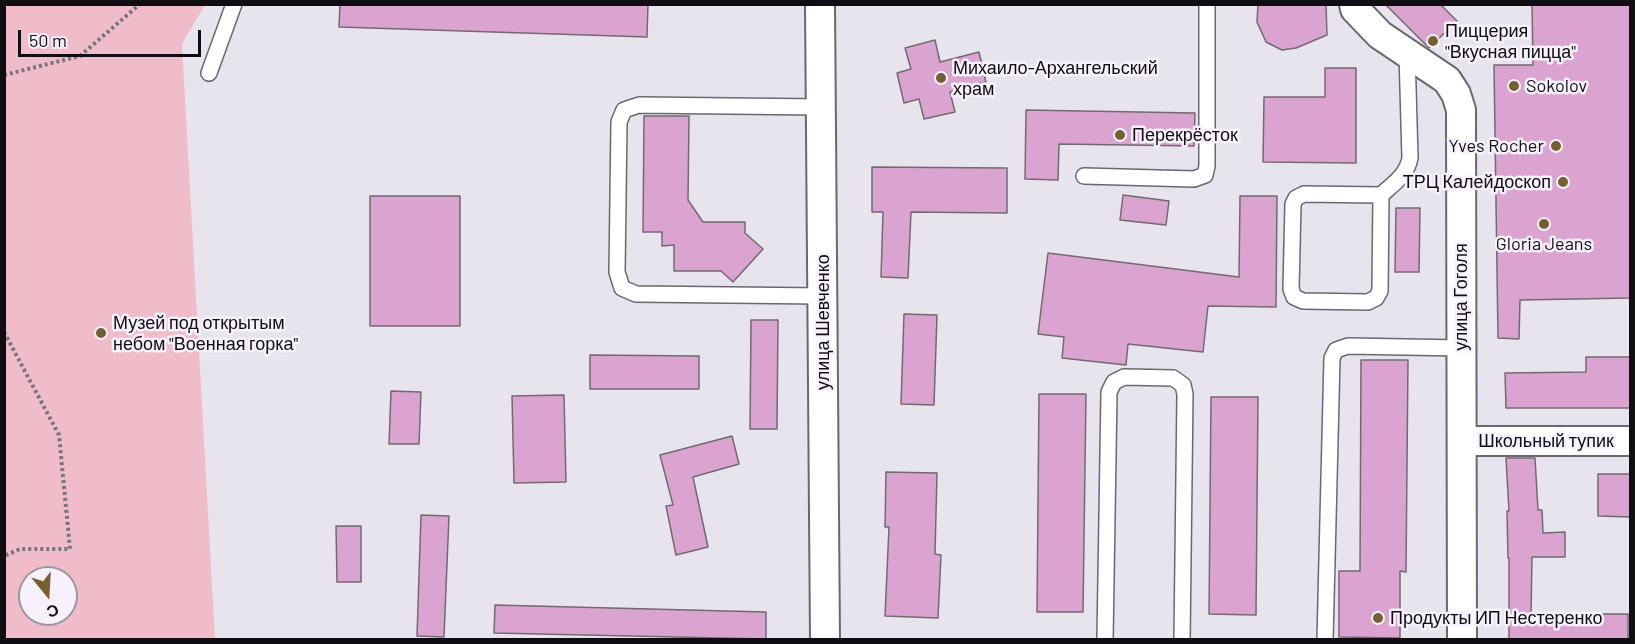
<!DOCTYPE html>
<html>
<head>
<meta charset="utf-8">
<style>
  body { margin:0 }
  #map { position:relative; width:1635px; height:644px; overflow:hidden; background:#e8e4ee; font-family:Barlow,sans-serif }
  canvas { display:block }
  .frame { position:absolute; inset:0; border:6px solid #100e12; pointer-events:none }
  .north { position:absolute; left:18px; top:566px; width:60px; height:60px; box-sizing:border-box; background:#f6f1fc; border:2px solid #9a969e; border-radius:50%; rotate:162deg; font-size:16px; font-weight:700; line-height:24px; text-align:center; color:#100e12 }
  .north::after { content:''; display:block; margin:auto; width:21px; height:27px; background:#776030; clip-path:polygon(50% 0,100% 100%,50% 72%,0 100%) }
  .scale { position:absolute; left:18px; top:30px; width:183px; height:27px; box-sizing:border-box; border:3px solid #100e12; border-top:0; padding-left:8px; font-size:18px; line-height:21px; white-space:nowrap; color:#100e12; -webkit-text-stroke:4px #f6f1fc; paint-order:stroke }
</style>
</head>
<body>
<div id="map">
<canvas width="1635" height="644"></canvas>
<div class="frame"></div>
<div class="north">С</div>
<div class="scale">50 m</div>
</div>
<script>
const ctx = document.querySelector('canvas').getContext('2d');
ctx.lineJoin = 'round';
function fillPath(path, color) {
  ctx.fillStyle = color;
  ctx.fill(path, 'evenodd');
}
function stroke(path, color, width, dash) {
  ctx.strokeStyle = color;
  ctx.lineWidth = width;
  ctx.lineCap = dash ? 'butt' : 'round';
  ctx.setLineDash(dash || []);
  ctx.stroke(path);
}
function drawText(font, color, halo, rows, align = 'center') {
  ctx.font = font + ' Barlow,sans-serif';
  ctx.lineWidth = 5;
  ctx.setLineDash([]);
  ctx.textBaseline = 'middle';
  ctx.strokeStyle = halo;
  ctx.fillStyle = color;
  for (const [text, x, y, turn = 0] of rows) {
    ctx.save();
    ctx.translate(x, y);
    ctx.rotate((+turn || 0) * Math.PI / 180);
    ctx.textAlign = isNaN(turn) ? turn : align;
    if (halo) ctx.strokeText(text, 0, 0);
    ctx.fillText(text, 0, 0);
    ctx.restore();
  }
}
const green = new Path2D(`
  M 4,5 L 205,5 L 182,44 L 215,639 L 5,639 ZM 30,578 L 66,578 L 66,614 L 30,614 Z`);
const building = new Path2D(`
  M 340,4 L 648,4 L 647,37 L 339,27 Z
  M 1258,4 L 1326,4 L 1327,35 L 1296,48 L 1282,50 L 1266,42 L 1257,22 Z
  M 1385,4 L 1440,4 L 1457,21 L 1429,48 Z
  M 1532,4 L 1630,4 L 1630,298 L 1520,300 L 1519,339 L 1498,338 L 1494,65 L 1533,65 Z
  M 935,40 L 940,62 L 979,52 L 986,82 L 950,92 L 955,112 L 924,119 L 919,99 L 904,103 L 897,73 L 911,69 L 905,48 Z
  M 1325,68 L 1356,68 L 1356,163 L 1263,162 L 1264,97 L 1325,97 Z
  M 1026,110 L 1195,113 L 1194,146 L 1059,144 L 1058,180 L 1025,179 Z
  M 644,116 L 689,116 L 688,200 L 703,222 L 745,222 L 745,233 L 763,249 L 733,282 L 721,271 L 674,271 L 674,245 L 662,246 L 662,232 L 643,232 Z
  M 872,167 L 1007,168 L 1007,213 L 911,212 L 908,278 L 881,277 L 883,212 L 872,212 Z
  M 1123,195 L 1169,201 L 1166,225 L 1120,220 Z
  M 370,196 L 460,196 L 460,326 L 370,326 Z
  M 1240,196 L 1277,196 L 1276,307 L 1208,306 L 1203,352 L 1128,344 L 1126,365 L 1062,358 L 1064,337 L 1038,334 L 1048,253 L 1239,277 Z
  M 1396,208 L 1420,208 L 1419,272 L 1395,272 Z
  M 904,314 L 937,315 L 934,405 L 901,404 Z
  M 751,320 L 778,320 L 777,429 L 750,429 Z
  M 590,355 L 699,356 L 699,389 L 590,389 Z
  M 1586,357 L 1630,357 L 1630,408 L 1506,408 L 1505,373 L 1586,372 Z
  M 1361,360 L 1408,360 L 1406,572 L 1400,571 L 1400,638 L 1339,637 L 1339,571 L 1360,571 Z
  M 391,391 L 421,392 L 419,444 L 389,444 Z
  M 1039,394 L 1086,394 L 1083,612 L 1037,612 Z
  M 564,395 L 566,482 L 514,483 L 512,396 Z
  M 1211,397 L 1258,397 L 1256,615 L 1209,614 Z
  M 732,436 L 739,464 L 693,477 L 708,547 L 676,555 L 666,506 L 673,505 L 660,455 Z
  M 1506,458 L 1535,458 L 1538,510 L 1542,510 L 1543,533 L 1565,532 L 1565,557 L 1532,557 L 1531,615 L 1602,616 L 1602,614 L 1628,614 L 1628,639 L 1509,639 L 1509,558 L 1508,558 L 1507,511 L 1509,511 Z
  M 886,472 L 937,473 L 935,554 L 941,555 L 938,618 L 885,616 L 889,527 L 885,527 Z
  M 1598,474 L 1630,474 L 1630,517 L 1598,516 Z
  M 421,515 L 449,516 L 444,637 L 417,636 Z
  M 336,526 L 361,526 L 361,582 L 337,582 Z
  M 495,605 L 766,612 L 766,639 L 494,633 Z`);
const path = new Path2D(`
  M 4,75 L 80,56 L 140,4
  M 4,332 L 59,435 L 70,549 L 20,549 L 4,556`);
const service = new Path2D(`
  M 209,73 L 234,4
  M 821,107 L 639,105 L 624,110 L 619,122 L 617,272 L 622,288 L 636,294 L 822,296
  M 1084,176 L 1194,179 L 1205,175 L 1207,166 L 1207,4
  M 1381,195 L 1380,291 L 1376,298 L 1368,302 L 1303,301 L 1294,297 L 1291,289 L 1293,204 L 1296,198 L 1304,194 L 1381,195 C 1393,184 1407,175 1410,158 L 1407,53
  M 1105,640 L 1109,392 L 1114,382 L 1124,377 L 1173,378 L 1183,385 L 1185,394 L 1182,640
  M 1325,640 L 1332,358 L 1336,350 L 1348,346 L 1462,348`);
const minor = new Path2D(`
  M 820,4 L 825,640
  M 1354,4 L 1355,9 L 1380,35 L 1447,80 L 1456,94 L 1461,110 L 1462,640
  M 1462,441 L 1630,441`);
const markers = [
  [1433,41,6,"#776030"],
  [941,78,6,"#776030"],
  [1514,86,6,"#776030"],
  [1120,135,6,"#776030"],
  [1556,146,6,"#776030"],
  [1563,182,6,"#776030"],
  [1544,224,6,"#776030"],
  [101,333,6,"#776030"],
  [1378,618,6,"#776030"]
];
const poiNames = [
  ["Пиццерия",1445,31],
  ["\"Вкусная пицца\"",1445,52],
  ["Михаило-Архангельский",953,68],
  ["храм",953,89],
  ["Sokolov",1526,86],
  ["Перекрёсток",1132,135],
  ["Yves Rocher",1544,146,"right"],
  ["ТРЦ Калейдоскоп",1551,182,"right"],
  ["Gloria Jeans",1544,244,"center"],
  ["Музей под открытым",113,323],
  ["небом \"Военная горка\"",113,344],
  ["Продукты ИП Нестеренко",1390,618]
];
const streetNames = [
  ["улица Гоголя",1461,297,-90],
  ["улица Шевченко",823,322,-90],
  ["Школьный тупик",1546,441]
];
fillPath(green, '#f1bcca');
fillPath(building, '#daa3d0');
stroke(building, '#726a71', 1.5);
stroke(service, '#6b6770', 18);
stroke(minor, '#6b6770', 32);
stroke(path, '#78757c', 4, [3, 3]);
stroke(service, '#fff', 15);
stroke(minor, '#fff', 28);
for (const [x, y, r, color] of markers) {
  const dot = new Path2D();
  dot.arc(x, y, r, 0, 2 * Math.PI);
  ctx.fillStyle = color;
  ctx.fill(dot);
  stroke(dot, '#f6f1fc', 2);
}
drawText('18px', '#100e12', '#f6f1fc', poiNames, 'left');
drawText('18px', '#100e12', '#f6f1fc', streetNames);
</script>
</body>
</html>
